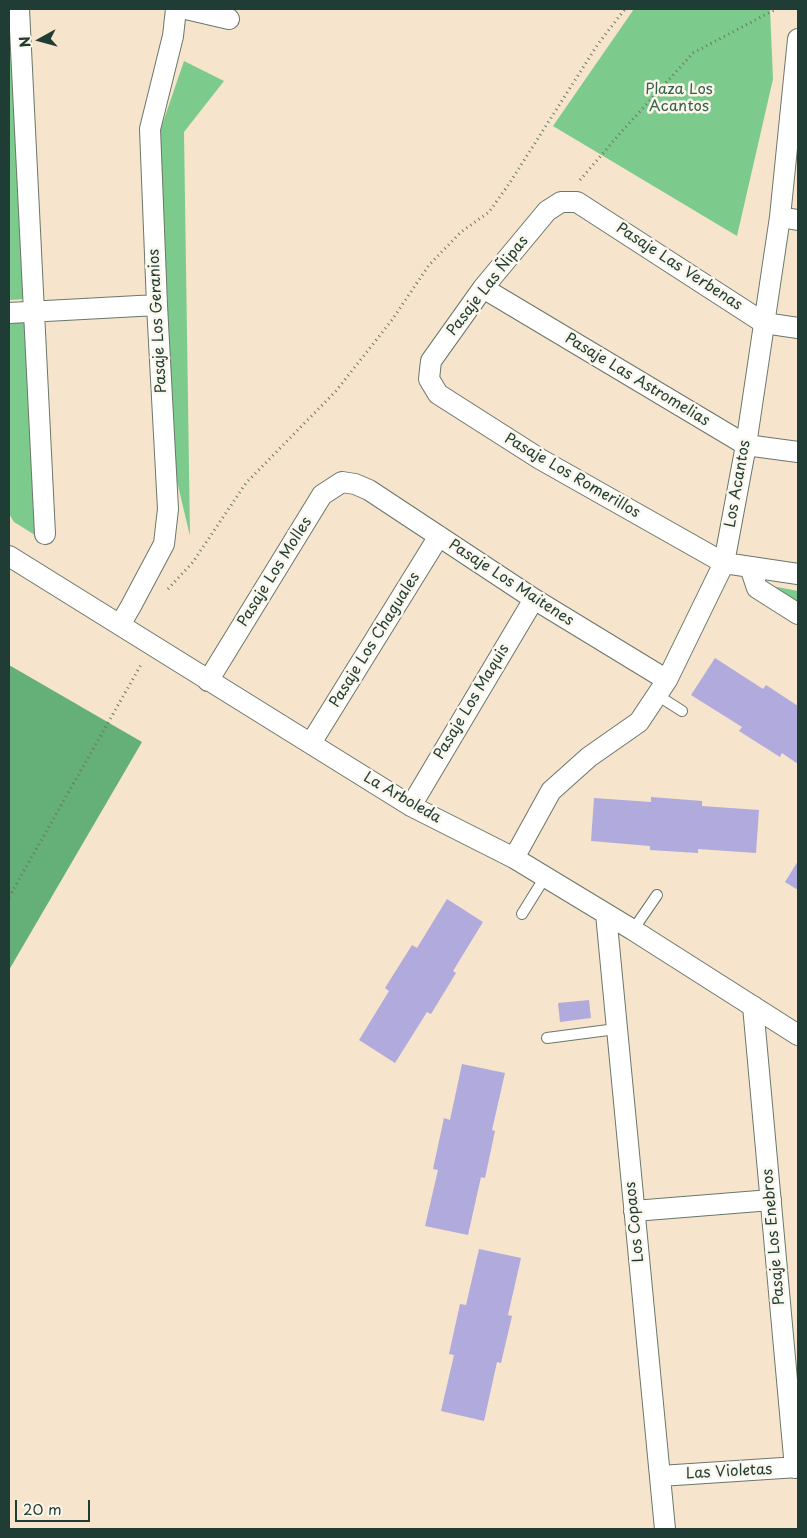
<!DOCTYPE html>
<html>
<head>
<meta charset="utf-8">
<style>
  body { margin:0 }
  #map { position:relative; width:807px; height:1538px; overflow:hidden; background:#f6e4cc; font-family:"Playpen Sans",sans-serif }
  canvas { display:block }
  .frame { position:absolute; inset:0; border:10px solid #1f3d34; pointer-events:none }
  .north { position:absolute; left:15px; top:15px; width:50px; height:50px; -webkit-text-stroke:4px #fbf7ec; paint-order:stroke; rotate:263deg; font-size:14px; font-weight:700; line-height:20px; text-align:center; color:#1f3d34 }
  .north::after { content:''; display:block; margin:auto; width:18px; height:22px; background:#1f3d34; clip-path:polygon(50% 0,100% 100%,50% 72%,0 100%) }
  .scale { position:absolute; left:15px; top:1500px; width:75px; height:22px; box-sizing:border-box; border:2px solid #1f3d34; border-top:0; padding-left:6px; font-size:15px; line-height:18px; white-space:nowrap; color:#1f3d34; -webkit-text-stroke:4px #fbf7ec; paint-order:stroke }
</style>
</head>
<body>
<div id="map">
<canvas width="807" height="1538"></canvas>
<div class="frame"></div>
<div class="north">N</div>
<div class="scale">20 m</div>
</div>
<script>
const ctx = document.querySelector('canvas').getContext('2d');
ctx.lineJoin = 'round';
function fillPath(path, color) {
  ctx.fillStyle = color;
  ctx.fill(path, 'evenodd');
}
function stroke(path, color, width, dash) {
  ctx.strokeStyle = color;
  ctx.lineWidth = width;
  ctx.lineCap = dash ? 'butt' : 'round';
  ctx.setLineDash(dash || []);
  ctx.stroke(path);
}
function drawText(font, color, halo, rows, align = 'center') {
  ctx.font = font + ' "Playpen Sans",sans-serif';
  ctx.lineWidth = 5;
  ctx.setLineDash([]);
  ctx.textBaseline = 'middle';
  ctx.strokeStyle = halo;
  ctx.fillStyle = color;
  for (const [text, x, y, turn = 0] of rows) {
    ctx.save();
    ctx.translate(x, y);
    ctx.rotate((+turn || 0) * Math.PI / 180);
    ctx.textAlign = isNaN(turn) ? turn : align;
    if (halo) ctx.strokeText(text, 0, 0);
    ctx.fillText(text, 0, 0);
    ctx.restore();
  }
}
const green = new Path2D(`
  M 9,9 L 11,9 L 27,299 L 9,300 Z
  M 634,9 L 770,9 L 773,79 L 737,236 L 553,126 Z
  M 184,61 L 224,81 L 184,132 L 190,536 L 175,473 L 160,131 Z
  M 28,321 L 38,537 L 14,522 L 9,514 L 9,322 Z
  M 772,586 L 798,591 L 798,603 Z`);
const forest = new Path2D(`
  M 9,665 L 142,742 L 9,970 Z`);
const building = new Path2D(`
  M 715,658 L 763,689 L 766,685 L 798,706 L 798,764 L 782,753 L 780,757 L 739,731 L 742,727 L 691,695 Z
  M 651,797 L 702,801 L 702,806 L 759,810 L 756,853 L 698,849 L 698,853 L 650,850 L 650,846 L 591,841 L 594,798 L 651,802 Z
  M 798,861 L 798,890 L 785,882 Z
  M 447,899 L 483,922 L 453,971 L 456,973 L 431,1014 L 427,1012 L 395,1063 L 359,1040 L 389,991 L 385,988 L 412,945 L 417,948 Z
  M 589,1000 L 591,1018 L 560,1022 L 558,1003 Z
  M 462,1064 L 505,1073 L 492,1130 L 495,1131 L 485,1178 L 481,1177 L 468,1235 L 425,1226 L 438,1170 L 433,1169 L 444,1118 L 450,1120 Z
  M 479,1249 L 521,1258 L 508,1315 L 512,1316 L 501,1363 L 497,1362 L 484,1421 L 441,1411 L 454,1355 L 449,1354 L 460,1304 L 466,1305 Z`);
const path = new Path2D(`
  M 580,180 L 623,130 L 693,53 L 776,9
  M 168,589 L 193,562 L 246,483 L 336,391 L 392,320 L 429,265 L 461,232 L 489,212 L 509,184 L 598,44 L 625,9
  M 9,897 L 142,663`);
const service = new Path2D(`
  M 657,695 L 682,711
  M 522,914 L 545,877
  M 633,930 L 657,895
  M 547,1038 L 616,1029`);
const minor = new Path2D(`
  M 19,9 L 45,534
  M 186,9 L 229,19
  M 780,217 L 798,220
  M 483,288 L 746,445 L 798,452
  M 9,313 L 157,305
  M 798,328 L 764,323 L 577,202 L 561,202 L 547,211 L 483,288 L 431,361 L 429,379 L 438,394 L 540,459 L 724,563 L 798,574
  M 9,556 L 411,806 L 514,858 L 633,930 L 798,1035
  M 750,567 L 757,588 L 798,614
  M 120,625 L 131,606 L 164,544 L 168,509 L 157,305 L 150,129 L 173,36 L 176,9
  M 208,681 L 322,495 L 342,482 L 355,484 L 369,490 L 534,599 L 667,680
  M 311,743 L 439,536
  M 411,806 L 534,599
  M 514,858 L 551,791 L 589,757 L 639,722 L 667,680 L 724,563 L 746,445 L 780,217 L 798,39
  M 606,914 L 665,1529
  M 753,1006 L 795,1468
  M 634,1211 L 771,1200
  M 660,1476 L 798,1467`);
const parkNames = [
  ["Plaza Los",679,90],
  ["Acantos",679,107]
];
const streetNames = [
  ["Pasaje Las Verbenas",679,267,33],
  ["Pasaje Las Ñipas",488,286,-52],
  ["Pasaje Los Geranios",158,321,-93],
  ["Pasaje Las Astromelias",637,380,31],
  ["Pasaje Los Romerillos",572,476,30],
  ["Los Acantos",738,484,-80],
  ["Pasaje Los Molles",275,572,-58],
  ["Pasaje Los Maitenes",511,583,33],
  ["Pasaje Los Chaguales",375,640,-58],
  ["Pasaje Los Maquis",472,702,-59],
  ["La Arboleda",402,798,30],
  ["Los Copaos",635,1222,-96],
  ["Pasaje Los Enebros",774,1237,-95],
  ["Las Violetas",729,1472,-3]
];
fillPath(green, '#7ccb8c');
fillPath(forest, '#65af78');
fillPath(building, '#b1aadc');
stroke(service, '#6a7769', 12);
stroke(minor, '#6a7769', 22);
stroke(path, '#6a7769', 3, [1, 4]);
stroke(service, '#fff', 10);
stroke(minor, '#fff', 20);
drawText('15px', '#36604a', '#fbf7ec', parkNames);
drawText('15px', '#1f3d34', '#fbf7ec', streetNames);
</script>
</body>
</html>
